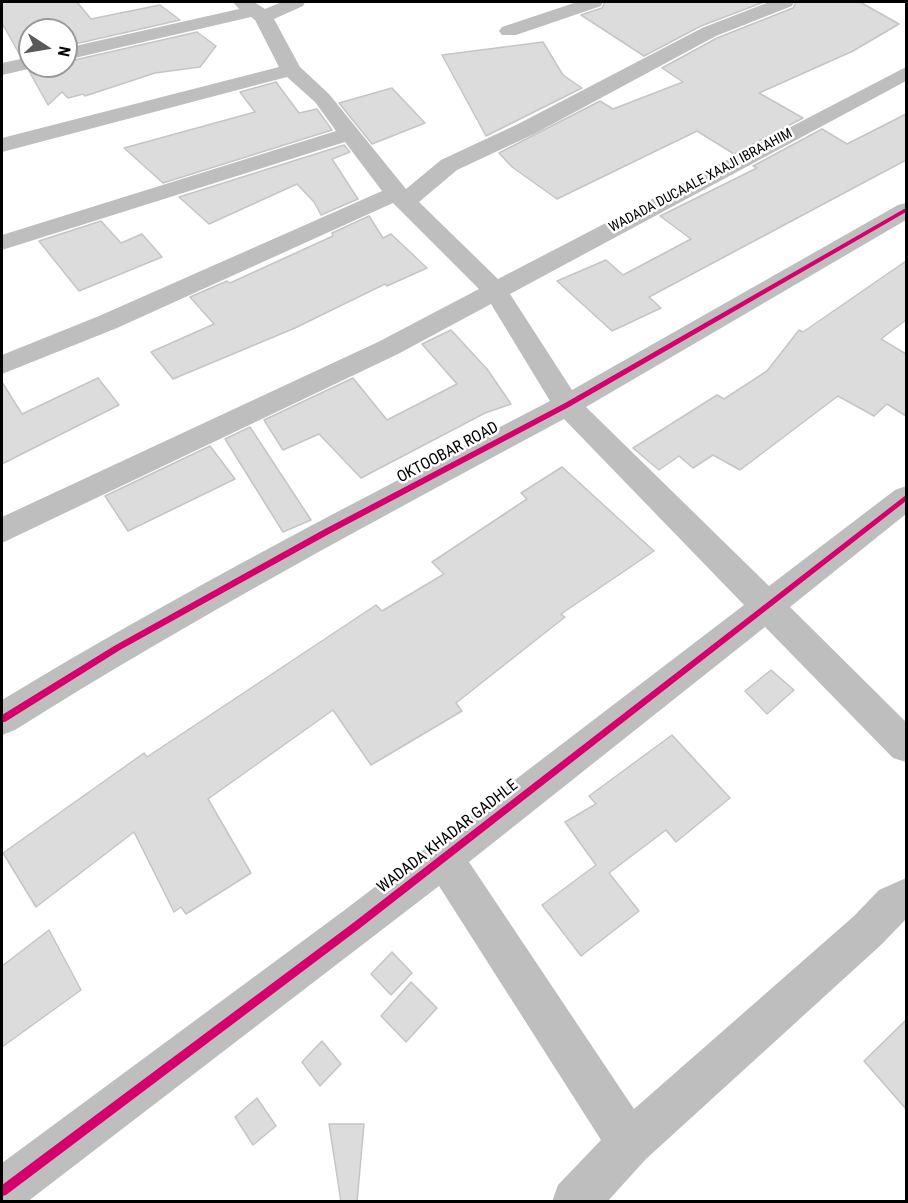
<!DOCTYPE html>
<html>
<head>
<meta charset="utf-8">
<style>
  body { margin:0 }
  #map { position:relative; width:908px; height:1203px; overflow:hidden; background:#fff; font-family:"Roboto Condensed",sans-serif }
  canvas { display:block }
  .frame { position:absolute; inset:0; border:3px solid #000; pointer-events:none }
  .north { position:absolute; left:18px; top:18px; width:60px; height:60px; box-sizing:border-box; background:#fff; border:2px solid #999; border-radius:50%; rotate:102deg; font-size:16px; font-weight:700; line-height:24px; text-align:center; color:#000 }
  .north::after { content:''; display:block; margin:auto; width:21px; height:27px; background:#595959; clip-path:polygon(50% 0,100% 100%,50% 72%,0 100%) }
</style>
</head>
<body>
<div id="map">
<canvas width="908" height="1203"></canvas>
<div class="frame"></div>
<div class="north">N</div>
</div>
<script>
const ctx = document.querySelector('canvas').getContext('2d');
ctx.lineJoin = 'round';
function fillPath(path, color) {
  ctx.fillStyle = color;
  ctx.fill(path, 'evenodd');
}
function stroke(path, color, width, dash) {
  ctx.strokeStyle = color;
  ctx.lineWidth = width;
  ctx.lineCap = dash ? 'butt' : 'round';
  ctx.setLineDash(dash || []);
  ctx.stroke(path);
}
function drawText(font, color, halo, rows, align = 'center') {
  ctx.font = font + ' "Roboto Condensed",sans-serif';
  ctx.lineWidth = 5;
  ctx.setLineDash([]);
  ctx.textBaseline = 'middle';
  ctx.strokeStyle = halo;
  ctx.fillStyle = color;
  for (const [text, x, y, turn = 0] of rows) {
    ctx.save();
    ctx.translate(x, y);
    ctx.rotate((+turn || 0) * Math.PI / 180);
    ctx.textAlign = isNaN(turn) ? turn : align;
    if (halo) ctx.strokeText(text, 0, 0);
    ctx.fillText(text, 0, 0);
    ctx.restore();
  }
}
const building = new Path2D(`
  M 2,2 L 77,2 L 91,19 L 160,5 L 180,20 L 66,46 L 66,30 L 30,30 L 30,55 L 21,57 L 2,23 Z
  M 605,2 L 764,2 L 701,26 L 644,56 L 581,15 L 602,8 Z
  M 796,2 L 860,2 L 899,24 L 853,51 L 759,93 L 803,118 L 734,154 L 697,131 L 557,199 L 512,167 L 499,153 L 600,101 L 613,109 L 683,82 L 662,68 L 717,38 L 793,8 Z
  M 197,32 L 216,46 L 200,67 L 155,73 L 85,96 L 83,94 L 68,98 L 62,92 L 48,105 L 29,71 L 38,69 L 39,66 L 66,66 L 66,62 Z
  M 543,42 L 563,75 L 582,88 L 486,136 L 442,55 Z
  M 276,82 L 299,113 L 317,109 L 332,130 L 163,183 L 124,148 L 255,112 L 240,92 Z
  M 392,88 L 425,123 L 372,144 L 339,103 Z
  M 906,114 L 906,160 L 649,297 L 661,308 L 612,331 L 557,281 L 606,260 L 623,275 L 691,239 L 660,216 L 757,168 L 753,166 L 822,129 L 847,144 Z
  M 344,145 L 350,152 L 332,159 L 358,199 L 321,215 L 314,202 L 297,184 L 209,224 L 179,197 Z
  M 369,216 L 383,238 L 391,234 L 427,268 L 387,286 L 385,284 L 295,328 L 173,379 L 151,352 L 214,324 L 190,297 L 227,281 L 230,283 L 333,236 L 332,233 Z
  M 101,221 L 121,243 L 142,234 L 162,257 L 79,291 L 39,241 Z
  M 906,261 L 906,320 L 881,339 L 906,354 L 906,416 L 887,404 L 874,416 L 838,396 L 740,470 L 713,455 L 693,468 L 679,456 L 659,470 L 633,448 L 717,395 L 724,399 L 767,371 L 799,330 L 803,332 Z
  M 451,330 L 487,369 L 511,404 L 485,413 L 361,478 L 319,434 L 283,450 L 264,420 L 353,378 L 387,420 L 457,384 L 422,344 Z
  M 98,378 L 119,405 L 2,464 L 2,382 L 22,414 Z
  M 250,427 L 311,520 L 283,532 L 225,439 Z
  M 210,446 L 235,479 L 128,531 L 105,496 Z
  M 562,467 L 654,551 L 561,614 L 565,617 L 456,703 L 462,711 L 371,765 L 333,710 L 208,799 L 251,873 L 186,914 L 181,907 L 174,912 L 134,832 L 36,907 L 3,853 L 144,753 L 147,757 L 376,605 L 382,611 L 444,574 L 432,562 L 527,499 L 521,493 Z
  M 771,670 L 794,690 L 767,714 L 745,691 Z
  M 672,735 L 730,798 L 676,842 L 666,830 L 609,873 L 639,911 L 581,956 L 542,905 L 596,865 L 565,822 L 596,804 L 589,796 Z
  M 49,930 L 81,990 L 2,1047 L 2,966 Z
  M 392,952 L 412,973 L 391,995 L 371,974 Z
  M 411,982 L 437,1008 L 406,1042 L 381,1016 Z
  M 906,1020 L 906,1109 L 864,1061 Z
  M 322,1041 L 341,1064 L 320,1086 L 302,1062 Z
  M 257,1098 L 276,1126 L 253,1145 L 235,1117 Z
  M 329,1124 L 364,1124 L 357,1202 L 341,1202 Z`);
const minor = new Path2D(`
  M 233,2 L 254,2 L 265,9 L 282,2 L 305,2 L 303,6 L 274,19 L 300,67 L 329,94 L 406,189 L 441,160 L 518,124 L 702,28 L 769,2 L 794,2 L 792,6 L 716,36 L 534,134 L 457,170 L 419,202 L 498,279 L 906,67 L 906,81 L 510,294 L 572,390 L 898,205 L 906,203 L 906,220 L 586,407 L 769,586 L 895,490 L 906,486 L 906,514 L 790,607 L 906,722 L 906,762 L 893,758 L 765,627 L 469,862 L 634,1109 L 854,916 L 879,890 L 906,878 L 906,919 L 882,944 L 646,1159 L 607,1202 L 552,1202 L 558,1185 L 601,1140 L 439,886 L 27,1202 L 2,1202 L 2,1163 L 342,912 L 744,605 L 564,419 C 378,519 193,618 15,730 L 2,735 L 2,700 C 180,592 365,497 550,401 L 491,304 L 398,354 L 2,543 L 2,517 L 378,342 L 479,289 L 393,203 L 117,328 L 2,374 L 2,355 L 99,316 L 382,191 L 345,142 L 2,250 L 2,235 L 336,131 L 315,102 L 287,77 L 2,152 L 2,138 L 279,67 L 255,20 L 251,17 L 66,60 L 66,48 L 239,9 Z
  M 577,2 L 603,2 L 601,6 L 516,35 L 502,35 L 499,31 L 502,27 Z
  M 30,57 L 30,66 L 37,67 L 2,75 L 2,63 Z`);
const cycleway = new Path2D(`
  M 904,209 L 906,209 L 906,212 L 569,407 L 329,534 L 120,650 L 5,722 L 2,722 L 2,715 L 114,646 L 323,530 L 565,403 Z
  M 906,495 L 906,501 L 359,929 L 6,1195 L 2,1196 L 2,1185 L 353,923 Z`);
const farStreetnames = [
  ["WADADA DUCAALE XAAJI IBRAAHIM",701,181,-28]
];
const streetNames = [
  ["OKTOOBAR ROAD",448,453,-28],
  ["WADADA KHADAR GADHLE",448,837,-38]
];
fillPath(building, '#dcdcdc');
stroke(building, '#c5c5c5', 1.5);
fillPath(minor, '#bebebe');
fillPath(cycleway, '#d6006c');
drawText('14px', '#000', '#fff', farStreetnames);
drawText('16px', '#000', '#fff', streetNames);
</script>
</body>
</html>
